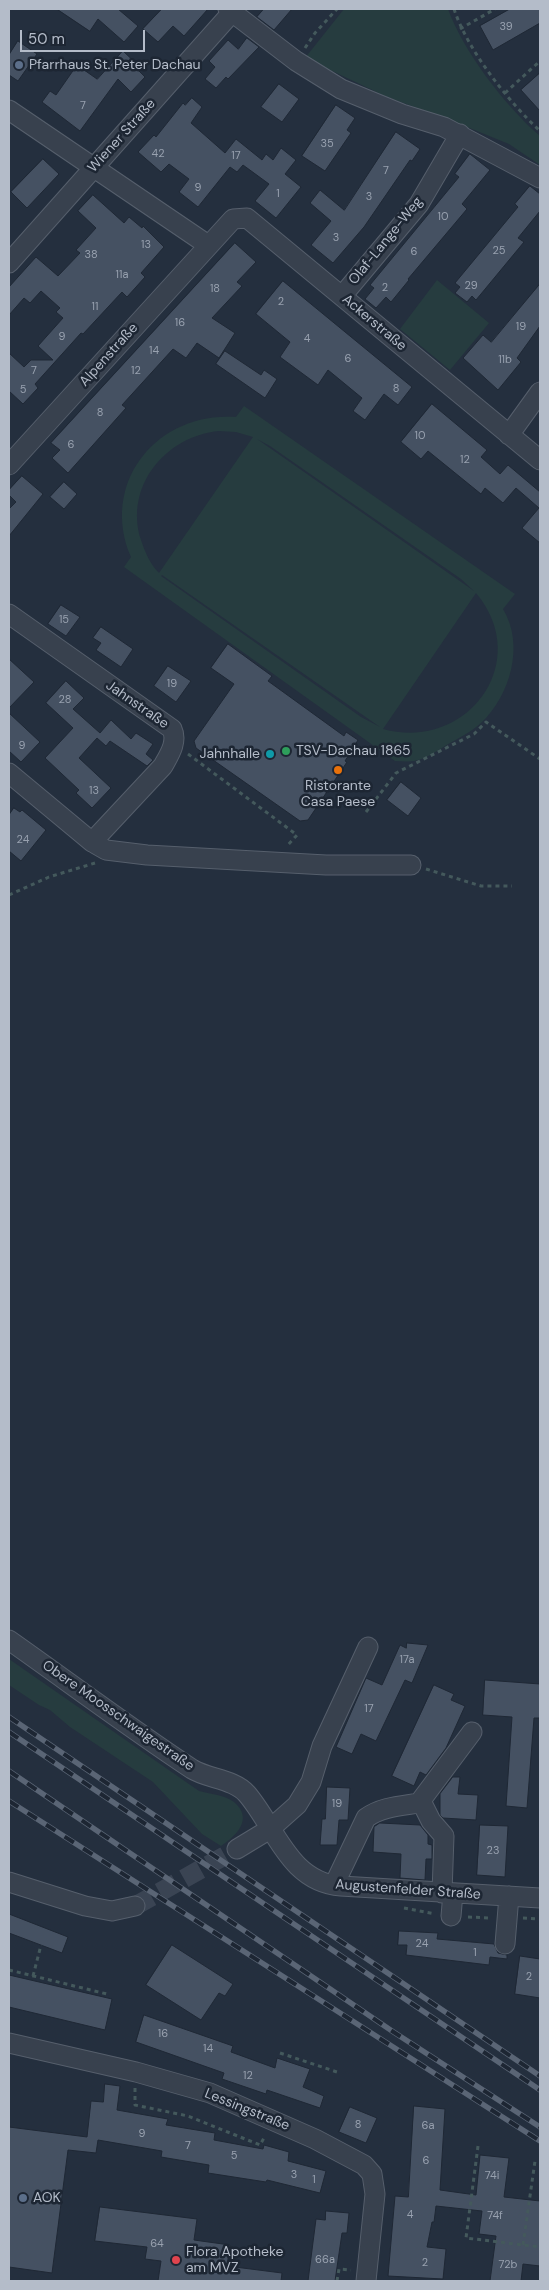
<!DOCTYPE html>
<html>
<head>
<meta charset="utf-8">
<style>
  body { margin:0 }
  #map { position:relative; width:549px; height:2290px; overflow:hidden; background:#242f3e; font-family:"DM Sans",sans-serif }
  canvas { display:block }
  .frame { position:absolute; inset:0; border:10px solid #b4bcc9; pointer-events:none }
  .scale { position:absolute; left:20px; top:30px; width:125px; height:22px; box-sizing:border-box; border:2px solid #b4bcc9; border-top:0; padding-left:6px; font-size:15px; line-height:18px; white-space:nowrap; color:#b4bcc9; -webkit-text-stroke:4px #1d2633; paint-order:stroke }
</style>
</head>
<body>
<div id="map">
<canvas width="549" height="2290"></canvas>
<div class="frame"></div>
<div class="scale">50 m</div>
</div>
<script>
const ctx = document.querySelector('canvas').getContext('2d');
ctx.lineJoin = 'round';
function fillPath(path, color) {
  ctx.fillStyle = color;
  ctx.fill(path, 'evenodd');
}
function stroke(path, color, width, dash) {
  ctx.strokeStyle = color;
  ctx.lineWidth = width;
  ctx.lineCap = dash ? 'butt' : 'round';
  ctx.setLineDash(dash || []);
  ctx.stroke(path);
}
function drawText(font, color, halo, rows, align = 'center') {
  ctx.font = font + ' "DM Sans",sans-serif';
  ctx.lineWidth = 5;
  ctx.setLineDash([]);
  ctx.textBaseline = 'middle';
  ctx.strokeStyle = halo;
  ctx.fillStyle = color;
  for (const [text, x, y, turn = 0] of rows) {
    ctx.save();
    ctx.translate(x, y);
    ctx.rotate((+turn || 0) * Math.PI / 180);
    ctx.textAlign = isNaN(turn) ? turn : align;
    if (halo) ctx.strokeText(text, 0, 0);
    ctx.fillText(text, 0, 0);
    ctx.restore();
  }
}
const green = new Path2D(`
  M 344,9 L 448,9 C 463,51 506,107 540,136 L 540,165 L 509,144 L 445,118 L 387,97 L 305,58 Z
  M 437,280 L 489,323 L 450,370 L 400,329 Z
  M 244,406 L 515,594 L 503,609 C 525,645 510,696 481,723 C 471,732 457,739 445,746 C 436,752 425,759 414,761 C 408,762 401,761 395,761 L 124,567 L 131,557 C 99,482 158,411 236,417 ZM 219,431 L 236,432 L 253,437 L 159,573 C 150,564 145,552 141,540 C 124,486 166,436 219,431 ZM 257,439 L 270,446 L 461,579 L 474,591 ZM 161,576 L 162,575 L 380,727 L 361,717 ZM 476,593 C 534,662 467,752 383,729 Z
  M 9,1659 L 199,1791 C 210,1794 225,1795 234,1802 C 254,1819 236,1836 221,1846 L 202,1834 L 153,1782 L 70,1727 L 50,1710 L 39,1705 L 9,1685 Z`);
const building = new Path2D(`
  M 57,9 L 118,9 L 138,26 L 124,42 L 98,19 L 90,31 Z
  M 162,9 L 208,9 L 184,36 L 173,26 L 158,42 L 143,29 Z
  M 264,9 L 292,9 L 274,30 L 257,17 Z
  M 510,9 L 540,9 L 540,23 L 493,50 L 480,26 Z
  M 247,38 L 259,47 L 228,79 L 226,77 L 216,88 L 205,79 L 215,67 L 209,61 L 228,40 L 238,49 Z
  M 18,41 L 37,54 L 18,81 L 9,75 L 9,55 Z
  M 123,51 L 140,67 L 138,70 L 145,77 L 131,92 L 118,79 L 80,131 L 42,102 L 50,91 L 56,95 L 77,65 L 97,79 Z
  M 540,73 L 540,111 L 521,90 Z
  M 279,84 L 299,99 L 282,122 L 261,107 Z
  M 192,98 L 202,107 L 191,123 L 225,153 L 236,139 L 262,160 L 266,154 L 273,160 L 281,148 L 296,160 L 285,174 L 301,187 L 276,218 L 255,201 L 269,184 L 243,165 L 237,172 L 230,167 L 198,207 L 179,192 L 189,179 L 169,164 L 161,172 L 138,152 L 154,135 L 156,137 L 183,103 L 185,105 Z
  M 336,105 L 355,118 L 347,130 L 351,133 L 325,171 L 302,156 Z
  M 396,132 L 420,149 L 412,161 L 410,160 L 364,227 L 333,263 L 311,245 L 331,221 L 310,203 L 320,190 L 344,210 Z
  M 470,154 L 490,170 L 462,204 L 467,209 L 408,279 L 409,280 L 391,302 L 386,297 L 376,308 L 365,299 L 374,288 L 370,285 L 459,177 L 455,174 Z
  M 43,159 L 59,174 L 27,208 L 11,192 Z
  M 530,186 L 540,194 L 540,211 L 518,238 L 524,242 L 476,300 L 472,296 L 467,302 L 455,293 L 460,287 L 455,283 L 518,207 L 515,204 Z
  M 93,195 L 124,223 L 129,217 L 142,228 L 143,226 L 164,247 L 141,273 L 145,277 L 127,297 L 122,292 L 83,334 L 81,333 L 35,384 L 38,388 L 23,404 L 9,391 L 9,353 L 24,367 L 31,360 L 53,360 L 38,346 L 63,318 L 56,312 L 60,308 L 41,291 L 30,303 L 24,298 L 9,315 L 9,287 L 36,257 L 58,276 L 80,253 L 76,250 L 96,228 L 78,211 Z
  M 235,243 L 256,262 L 237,282 L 242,286 L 212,318 L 235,333 L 219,358 L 197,343 L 186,358 L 173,349 L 122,405 L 126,408 L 68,473 L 52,458 L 60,450 L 51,443 Z
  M 283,281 L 412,387 L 398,405 L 384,394 L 365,420 L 353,411 L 362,398 L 328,370 L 318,385 L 280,357 L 290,342 L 256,314 Z
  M 540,284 L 540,326 L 517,358 L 521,362 L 498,390 L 463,358 L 483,335 L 491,342 Z
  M 225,351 L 261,375 L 264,370 L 277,379 L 265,398 L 216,364 Z
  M 432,404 L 487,450 L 481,457 L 500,474 L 508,465 L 540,492 L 540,543 L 522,528 L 539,508 L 516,488 L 503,503 L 485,488 L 481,494 L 428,451 L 421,459 L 401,442 Z
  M 22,476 L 43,494 L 9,536 L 9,509 L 16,502 L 9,495 L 9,490 Z
  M 64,482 L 77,494 L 64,509 L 50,497 Z
  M 61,605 L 80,617 L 66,636 L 48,624 Z
  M 101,627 L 133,649 L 121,667 L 96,650 L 101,643 L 93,638 Z
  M 228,644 L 272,676 L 268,681 L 344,736 L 346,732 L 358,740 L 345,761 L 347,762 L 308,820 L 300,821 L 196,748 L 194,741 L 234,684 L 211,668 Z
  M 9,659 L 34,682 L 9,708 Z
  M 168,666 L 191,681 L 176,702 L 154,686 Z
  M 66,681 L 84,698 L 73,709 L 100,733 L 111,720 L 131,739 L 136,733 L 153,744 L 146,754 L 153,760 L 147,766 L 110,741 L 106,746 L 97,738 L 79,758 L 111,788 L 92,808 L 76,793 L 79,790 L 45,758 L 73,728 L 46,703 Z
  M 9,713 L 40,742 L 21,762 L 9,751 Z
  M 401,782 L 421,798 L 408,816 L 387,800 Z
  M 14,808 L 20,812 L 22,810 L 46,830 L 21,861 L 9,851 L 9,815 Z
  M 407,1643 L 428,1645 L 412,1683 L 405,1680 L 376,1741 L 361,1734 L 352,1754 L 336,1747 L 366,1678 L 382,1685 L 400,1645 L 406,1648 Z
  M 485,1680 L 540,1684 L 540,1718 L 534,1718 L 527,1808 L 506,1806 L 512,1717 L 483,1715 Z
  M 434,1685 L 454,1694 L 451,1700 L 465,1706 L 446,1748 L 426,1775 L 420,1772 L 414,1786 L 392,1776 Z
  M 453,1777 L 460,1777 L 458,1794 L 478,1795 L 476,1820 L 443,1818 L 440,1815 L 440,1794 Z
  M 327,1787 L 350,1788 L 348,1820 L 339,1820 L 337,1845 L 320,1845 L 322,1819 L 325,1819 Z
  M 380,1823 L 420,1825 L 428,1835 L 428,1844 L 432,1845 L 432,1859 L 426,1859 L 425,1880 L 400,1878 L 401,1854 L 373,1852 L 374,1827 Z
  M 480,1825 L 508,1826 L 505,1877 L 477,1875 Z
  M 9,1914 L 68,1937 L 62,1953 L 9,1933 Z
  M 399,1931 L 438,1933 L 437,1939 L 494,1944 L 498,1953 L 507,1955 L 507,1959 L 490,1957 L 489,1965 L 406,1955 L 407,1945 L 398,1945 Z
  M 172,1945 L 233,1984 L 225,1996 L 219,1993 L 201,2020 L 146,1985 Z
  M 520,1956 L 540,1959 L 540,1998 L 515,1994 Z
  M 9,1975 L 112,1999 L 105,2030 L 9,2007 Z
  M 144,2015 L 233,2046 L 231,2052 L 275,2068 L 277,2058 L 310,2069 L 303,2087 L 324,2096 L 320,2108 L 267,2090 L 266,2094 L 222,2079 L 224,2073 L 136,2042 Z
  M 105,2084 L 120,2086 L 117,2110 L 168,2119 L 166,2125 L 215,2133 L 214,2140 L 263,2149 L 264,2145 L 289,2152 L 288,2161 L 326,2171 L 320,2193 L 267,2180 L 266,2182 L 208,2173 L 209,2165 L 161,2157 L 162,2151 L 98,2140 L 96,2153 L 68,2150 L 52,2273 L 9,2267 L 9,2127 L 87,2137 L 91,2101 L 103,2102 Z
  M 414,2106 L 445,2109 L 440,2190 L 476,2195 L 480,2155 L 509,2158 L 504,2197 L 540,2201 L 540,2266 L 523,2264 L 521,2281 L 490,2281 L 496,2236 L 479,2234 L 482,2211 L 436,2206 L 434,2222 L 432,2222 L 427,2247 L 446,2249 L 443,2279 L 388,2276 L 395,2196 L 408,2197 Z
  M 350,2107 L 377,2118 L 366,2143 L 339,2132 Z
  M 100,2207 L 197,2219 L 194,2240 L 230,2245 L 227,2266 L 282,2273 L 281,2281 L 158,2281 L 161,2261 L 145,2259 L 147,2247 L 95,2241 Z
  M 326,2211 L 349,2213 L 347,2233 L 342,2233 L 335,2281 L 308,2281 L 316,2219 L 325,2220 Z`);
const minorTunnel = new Path2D(`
  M 135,1906 L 237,1849`);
const path = new Path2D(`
  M 454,9 C 468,51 508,101 540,131
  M 460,29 L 495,9
  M 305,48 L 315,33 L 337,9
  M 505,93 L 540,61
  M 188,754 L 297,835 L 287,846
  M 366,812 L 396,773 L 474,734 L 486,722 L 540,759
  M 426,869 L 481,886 L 512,886
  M 9,895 L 49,877 L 95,863
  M 404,1908 L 435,1914
  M 468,1917 L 490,1918
  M 523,1918 L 540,1919
  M 9,1970 L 107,1994
  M 33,1976 L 41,1945
  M 280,2053 L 337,2072
  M 135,2088 L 135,2105 L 188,2116 L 260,2145 L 265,2136
  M 478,2146 L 466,2238 L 540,2247
  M 523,2245 L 535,2161
  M 337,2281 L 339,2269 L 351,2270`);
const minor = new Path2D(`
  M 228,9 L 296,61 L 341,89 L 402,114 L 444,127 L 540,178
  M 9,110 L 208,245
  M 9,263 L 235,9
  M 342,296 L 419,204 L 460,134
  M 509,435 L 540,392
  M 9,465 L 233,219 L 247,218 L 540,460
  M 9,614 L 172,729 C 178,742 169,755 163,766 L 92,842
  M 9,773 L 92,842 L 106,850 L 147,855 L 326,865 L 411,865
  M 9,1640 C 70,1683 130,1728 192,1769 C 208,1779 234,1779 247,1794 C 276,1828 289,1882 341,1886 L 540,1898
  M 421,1801 L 431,1821 L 444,1836 L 442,1893
  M 237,1849 L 270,1829 L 297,1805 L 311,1782 L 322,1746 L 368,1647
  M 9,1882 L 85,1906 L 112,1911 L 135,1906
  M 334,1885 L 366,1818 C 381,1807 400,1806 419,1803 L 472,1732
  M 451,1916 L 453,1893
  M 505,1944 L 509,1896
  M 9,2043 L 136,2072 L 210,2093 L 315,2139 L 364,2165 L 372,2174 L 375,2194 L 366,2281`);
const rail = new Path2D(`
  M 9,1717 L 540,2076
  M 9,1732 L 540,2090
  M 9,1771 L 392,2031 L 540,2127
  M 9,1801 L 540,2141`);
const markers = [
  [19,65,5,"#5c6f8a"],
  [286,751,5,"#2e9e5b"],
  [270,754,5,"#0f9aa8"],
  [338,770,5,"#e8710a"],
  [23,2198,5,"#5c6f8a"],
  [176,2260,5,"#e0444e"]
];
const numberNames = [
  ["39",506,27],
  ["7",83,106],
  ["35",327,144],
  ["42",158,154],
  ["17",236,156],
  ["7",386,171],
  ["9",198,188],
  ["1",278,194],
  ["3",369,197],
  ["10",443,217],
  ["3",336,238],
  ["13",146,245],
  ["25",499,251],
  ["6",414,252],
  ["38",91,255],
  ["11a",122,275],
  ["29",471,286],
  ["2",385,288],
  ["18",215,289],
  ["2",281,302],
  ["11",95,307],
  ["16",180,323],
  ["19",521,327],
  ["9",62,337],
  ["4",307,339],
  ["14",154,351],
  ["6",348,359],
  ["11b",505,360],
  ["7",34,371],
  ["12",136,371],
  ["8",396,389],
  ["5",23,390],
  ["8",100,413],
  ["10",420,436],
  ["6",71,445],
  ["12",465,460],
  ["15",64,620],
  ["19",172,684],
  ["28",65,700],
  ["9",22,746],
  ["13",94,791],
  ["24",23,840],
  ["17a",407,1660],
  ["17",369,1709],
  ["19",337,1804],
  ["23",493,1851],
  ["24",422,1944],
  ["1",475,1953],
  ["2",529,1977],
  ["16",163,2034],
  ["14",208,2049],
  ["12",248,2076],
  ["8",358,2125],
  ["6a",428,2126],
  ["9",142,2134],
  ["7",188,2146],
  ["5",234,2156],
  ["6",426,2161],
  ["3",294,2175],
  ["74i",492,2176],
  ["1",314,2180],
  ["4",410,2215],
  ["74f",495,2216],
  ["64",157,2244],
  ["66a",325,2260],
  ["2",425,2263],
  ["72b",508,2265]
];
const poiNames = [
  ["Pfarrhaus St. Peter Dachau",29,65],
  ["TSV-Dachau 1865",296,751],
  ["Jahnhalle",260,754,"right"],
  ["Ristorante",338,786,"center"],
  ["Casa Paese",338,802,"center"],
  ["AOK",33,2198],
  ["Flora Apotheke",186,2252],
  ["am MVZ",186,2268]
];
const streetNames = [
  ["Wiener Straße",122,136,-48],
  ["Olaf-Lange-Weg",386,241,-51],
  ["Ackerstraße",374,323,40],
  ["Alpenstraße",109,355,-48],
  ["Jahnstraße",137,705,35],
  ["Obere Moosschwaigestraße",118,1716,35],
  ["Augustenfelder Straße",408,1890,4],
  ["Lessingstraße",247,2110,22]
];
fillPath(green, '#263c3f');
fillPath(building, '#455162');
stroke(building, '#1f2835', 1);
stroke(minorTunnel, '#3a4453', 19, [19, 9]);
stroke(minor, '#565f6c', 21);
stroke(path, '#44595c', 3, [4, 4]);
stroke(minor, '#38414e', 19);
stroke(rail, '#5a6575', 5.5);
stroke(rail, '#1d2633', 4, [11]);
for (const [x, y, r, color] of markers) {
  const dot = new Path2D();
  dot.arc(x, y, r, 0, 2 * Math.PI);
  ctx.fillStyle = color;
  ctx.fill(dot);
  stroke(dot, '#1d2633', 2);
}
drawText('11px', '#98a1af', null, numberNames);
drawText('14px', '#b4bcc9', '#1d2633', poiNames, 'left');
drawText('14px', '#b4bcc9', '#1d2633', streetNames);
</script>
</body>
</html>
